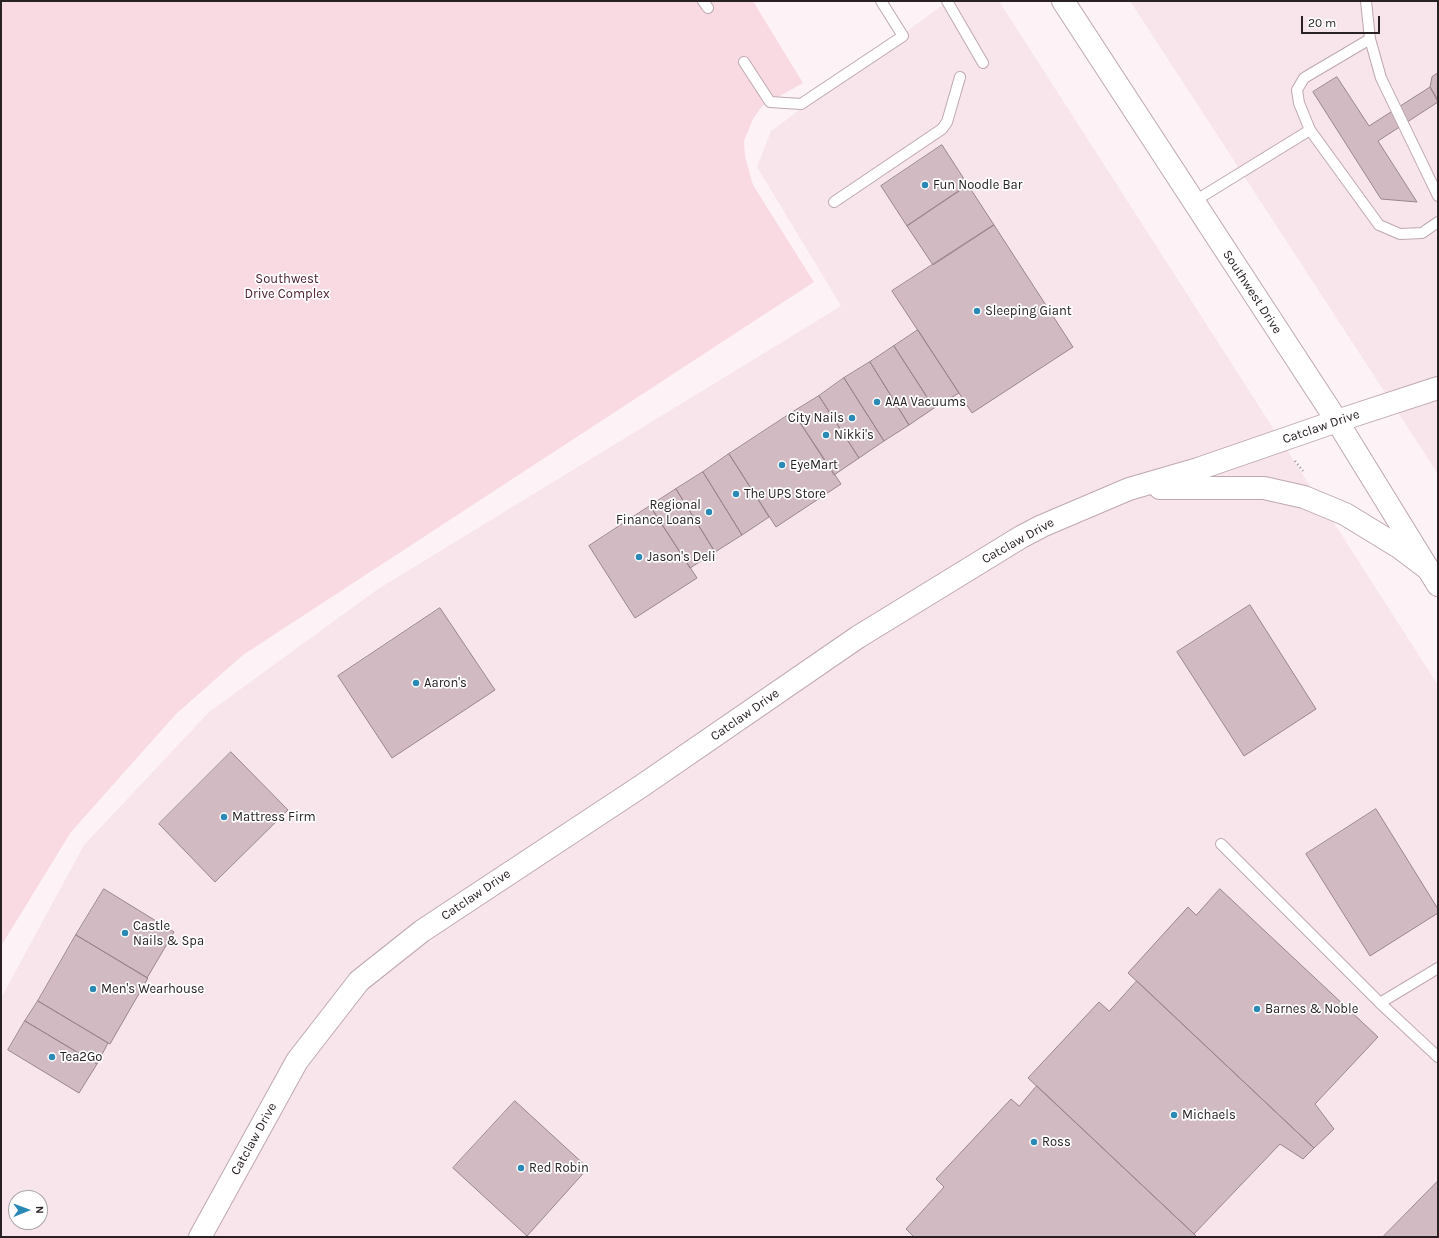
<!DOCTYPE html>
<html>
<head>
<meta charset="utf-8">
<style>
  body { margin:0 }
  #map { position:relative; width:1439px; height:1238px; overflow:hidden; background:#fdf3f6; font-family:Karla,sans-serif }
  canvas { display:block }
  .frame { position:absolute; inset:0; border:2px solid #292123; pointer-events:none }
  .north { position:absolute; left:8px; top:1190px; width:40px; height:40px; box-sizing:border-box; background:#fff; border:1px solid #a9a6a7; border-radius:50%; rotate:89deg; font-size:11px; font-weight:700; line-height:16px; text-align:center; color:#292123 }
  .north::after { content:''; display:block; margin:auto; width:14px; height:18px; background:#2b89b5; clip-path:polygon(50% 0,100% 100%,50% 72%,0 100%) }
  .scale { position:absolute; left:1301px; top:16px; width:79px; height:18px; box-sizing:border-box; border:2px solid #292123; border-top:0; padding-left:5px; font-size:12px; line-height:14px; white-space:nowrap; color:#292123; -webkit-text-stroke:3px #fff; paint-order:stroke }
</style>
</head>
<body>
<div id="map">
<canvas width="1439" height="1238"></canvas>
<div class="frame"></div>
<div class="north">N</div>
<div class="scale">20 m</div>
</div>
<script>
const ctx = document.querySelector('canvas').getContext('2d');
ctx.lineJoin = 'round';
function fillPath(path, color) {
  ctx.fillStyle = color;
  ctx.fill(path, 'evenodd');
}
function stroke(path, color, width, dash) {
  ctx.strokeStyle = color;
  ctx.lineWidth = width;
  ctx.lineCap = dash ? 'butt' : 'round';
  ctx.setLineDash(dash || []);
  ctx.stroke(path);
}
function drawText(font, color, halo, rows, align = 'center') {
  ctx.font = font + ' Karla,sans-serif';
  ctx.lineWidth = 3.5;
  ctx.setLineDash([]);
  ctx.textBaseline = 'middle';
  ctx.strokeStyle = halo;
  ctx.fillStyle = color;
  for (const [text, x, y, turn = 0] of rows) {
    ctx.save();
    ctx.translate(x, y);
    ctx.rotate((+turn || 0) * Math.PI / 180);
    ctx.textAlign = isNaN(turn) ? turn : align;
    if (halo) ctx.strokeText(text, 0, 0);
    ctx.fillText(text, 0, 0);
    ctx.restore();
  }
}
const built = new Path2D(`
  M 948,1 L 999,1 L 1438,685 L 1438,1237 L 1,1237 L 1,998 L 84,845 L 209,712 L 378,589 L 841,306 L 757,167 L 771,131 ZM 16,1198 L 40,1198 L 40,1222 L 16,1222 Z
  M 1130,1 L 1438,1 L 1438,474 Z`);
const green = new Path2D(`
  M 1,1 L 753,1 L 803,83 L 762,106 L 753,119 L 744,141 L 745,156 L 753,185 L 814,282 L 243,655 L 176,714 L 71,832 L 1,946 Z`);
const building = new Path2D(`
  M 1438,73 L 1438,100 L 1430,87 L 1432,77 Z
  M 1337,77 L 1369,126 L 1430,87 L 1438,102 L 1378,141 L 1417,202 L 1381,199 L 1313,92 Z
  M 942,145 L 968,185 L 907,226 L 881,186 Z
  M 968,185 L 994,225 L 933,265 L 907,226 Z
  M 994,225 L 1073,347 L 972,413 L 892,291 Z
  M 918,330 L 959,393 L 934,408 L 894,346 Z
  M 894,346 L 934,408 L 909,425 L 870,362 Z
  M 870,362 L 909,425 L 884,441 L 844,378 Z
  M 844,378 L 884,441 L 859,458 L 819,396 Z
  M 819,396 L 859,458 L 834,475 L 793,412 Z
  M 793,412 L 841,484 L 776,527 L 729,454 Z
  M 729,454 L 769,517 L 742,535 L 703,472 Z
  M 703,472 L 742,535 L 715,552 L 676,489 Z
  M 676,489 L 715,552 L 690,568 L 650,506 Z
  M 650,506 L 697,578 L 635,618 L 589,546 Z
  M 1250,605 L 1316,709 L 1244,756 L 1177,652 Z
  M 440,608 L 495,690 L 392,758 L 338,676 Z
  M 231,752 L 288,810 L 215,882 L 159,824 Z
  M 1376,809 L 1438,909 L 1438,913 L 1370,956 L 1306,854 Z
  M 104,889 L 174,932 L 147,978 L 76,935 Z
  M 1220,889 L 1378,1037 L 1315,1104 L 1334,1129 L 1314,1148 L 1128,973 L 1188,907 L 1196,915 Z
  M 76,935 L 148,978 L 110,1044 L 38,1001 Z
  M 1137,981 L 1314,1148 L 1303,1159 L 1280,1144 L 1194,1234 L 1028,1078 L 1099,1002 L 1109,1011 Z
  M 38,1001 L 108,1043 L 97,1064 L 25,1021 Z
  M 25,1021 L 97,1064 L 79,1093 L 8,1050 Z
  M 1037,1086 L 1194,1234 L 1197,1237 L 914,1237 L 906,1229 L 944,1187 L 936,1179 L 1011,1099 L 1019,1106 Z
  M 515,1101 L 588,1168 L 527,1236 L 453,1168 Z
  M 1438,1181 L 1438,1237 L 1383,1237 Z`);
const path = new Path2D(`
  M 1295,461 L 1303,471`);
const service = new Path2D(`
  M 703,1 L 708,8
  M 947,1 L 983,63
  M 1366,1 L 1370,39 L 1381,78 L 1438,196
  M 744,62 L 770,102 L 801,104 L 903,36 L 881,1
  M 1310,130 L 1299,103 L 1297,90 L 1304,78 L 1370,39
  M 834,202 L 942,129 L 947,122 L 960,77
  M 1193,202 L 1310,130 L 1379,225 L 1400,234 L 1422,233 L 1438,222
  M 1221,844 L 1380,1003
  M 1438,968 L 1380,1003 L 1438,1057`);
const tertiary = new Path2D(`
  M 1160,488 L 1264,488 L 1304,497 L 1345,514 L 1399,547 L 1428,569
  M 200,1237 L 297,1061 L 359,981 L 422,931 L 643,785 L 858,637 L 1021,537 L 1042,526 L 1129,489 L 1198,469 L 1337,421 L 1438,388`);
const secondary = new Path2D(`
  M 1063,1 L 1337,421 L 1438,585`);
const markers = [
  [925,185,4,"#2b89b5"],
  [977,311,4,"#2b89b5"],
  [877,402,4,"#2b89b5"],
  [852,418,4,"#2b89b5"],
  [826,435,4,"#2b89b5"],
  [782,465,4,"#2b89b5"],
  [736,494,4,"#2b89b5"],
  [709,512,4,"#2b89b5"],
  [639,557,4,"#2b89b5"],
  [416,683,4,"#2b89b5"],
  [224,817,4,"#2b89b5"],
  [125,933,4,"#2b89b5"],
  [93,989,4,"#2b89b5"],
  [1257,1009,4,"#2b89b5"],
  [52,1057,4,"#2b89b5"],
  [1174,1115,4,"#2b89b5"],
  [1034,1142,4,"#2b89b5"],
  [521,1168,4,"#2b89b5"]
];
const poiNames = [
  ["Fun Noodle Bar",933,185],
  ["Sleeping Giant",985,311],
  ["AAA Vacuums",885,402],
  ["City Nails",844,418,"right"],
  ["Nikki's",834,435],
  ["EyeMart",790,465],
  ["The UPS Store",744,494],
  ["Regional",701,505,"right"],
  ["Finance Loans",701,520,"right"],
  ["Jason's Deli",647,557],
  ["Aaron's",424,683],
  ["Mattress Firm",232,817],
  ["Castle",133,926],
  ["Nails & Spa",133,941],
  ["Men's Wearhouse",101,989],
  ["Barnes & Noble",1265,1009],
  ["Tea2Go",60,1057],
  ["Michaels",1182,1115],
  ["Ross",1042,1142],
  ["Red Robin",529,1168]
];
const parkNames = [
  ["Southwest",287,279],
  ["Drive Complex",287,294]
];
const streetNames = [
  ["Southwest Drive",1252,292,57],
  ["Catclaw Drive",1321,427,-19],
  ["Catclaw Drive",1018,541,-29],
  ["Catclaw Drive",745,715,-35],
  ["Catclaw Drive",476,895,-34],
  ["Catclaw Drive",254,1139,-61]
];
fillPath(built, '#f8e5eb');
fillPath(green, '#f9dae3');
fillPath(building, '#d1bac1');
stroke(building, '#9b868c', 1);
stroke(service, '#bfa8af', 12);
stroke(tertiary, '#bfa8af', 24);
stroke(secondary, '#bfa8af', 24);
stroke(path, '#968c8f', 2.5, [1, 3]);
stroke(service, '#fff', 10);
stroke(tertiary, '#fff', 22);
stroke(secondary, '#fff', 22);
for (const [x, y, r, color] of markers) {
  const dot = new Path2D();
  dot.arc(x, y, r, 0, 2 * Math.PI);
  ctx.fillStyle = color;
  ctx.fill(dot);
  stroke(dot, '#fff', 1.5);
}
drawText('13px', '#292123', '#fff', poiNames, 'left');
drawText('13px', '#502033', '#fff', parkNames);
drawText('13px', '#292123', '#fff', streetNames);
</script>
</body>
</html>
